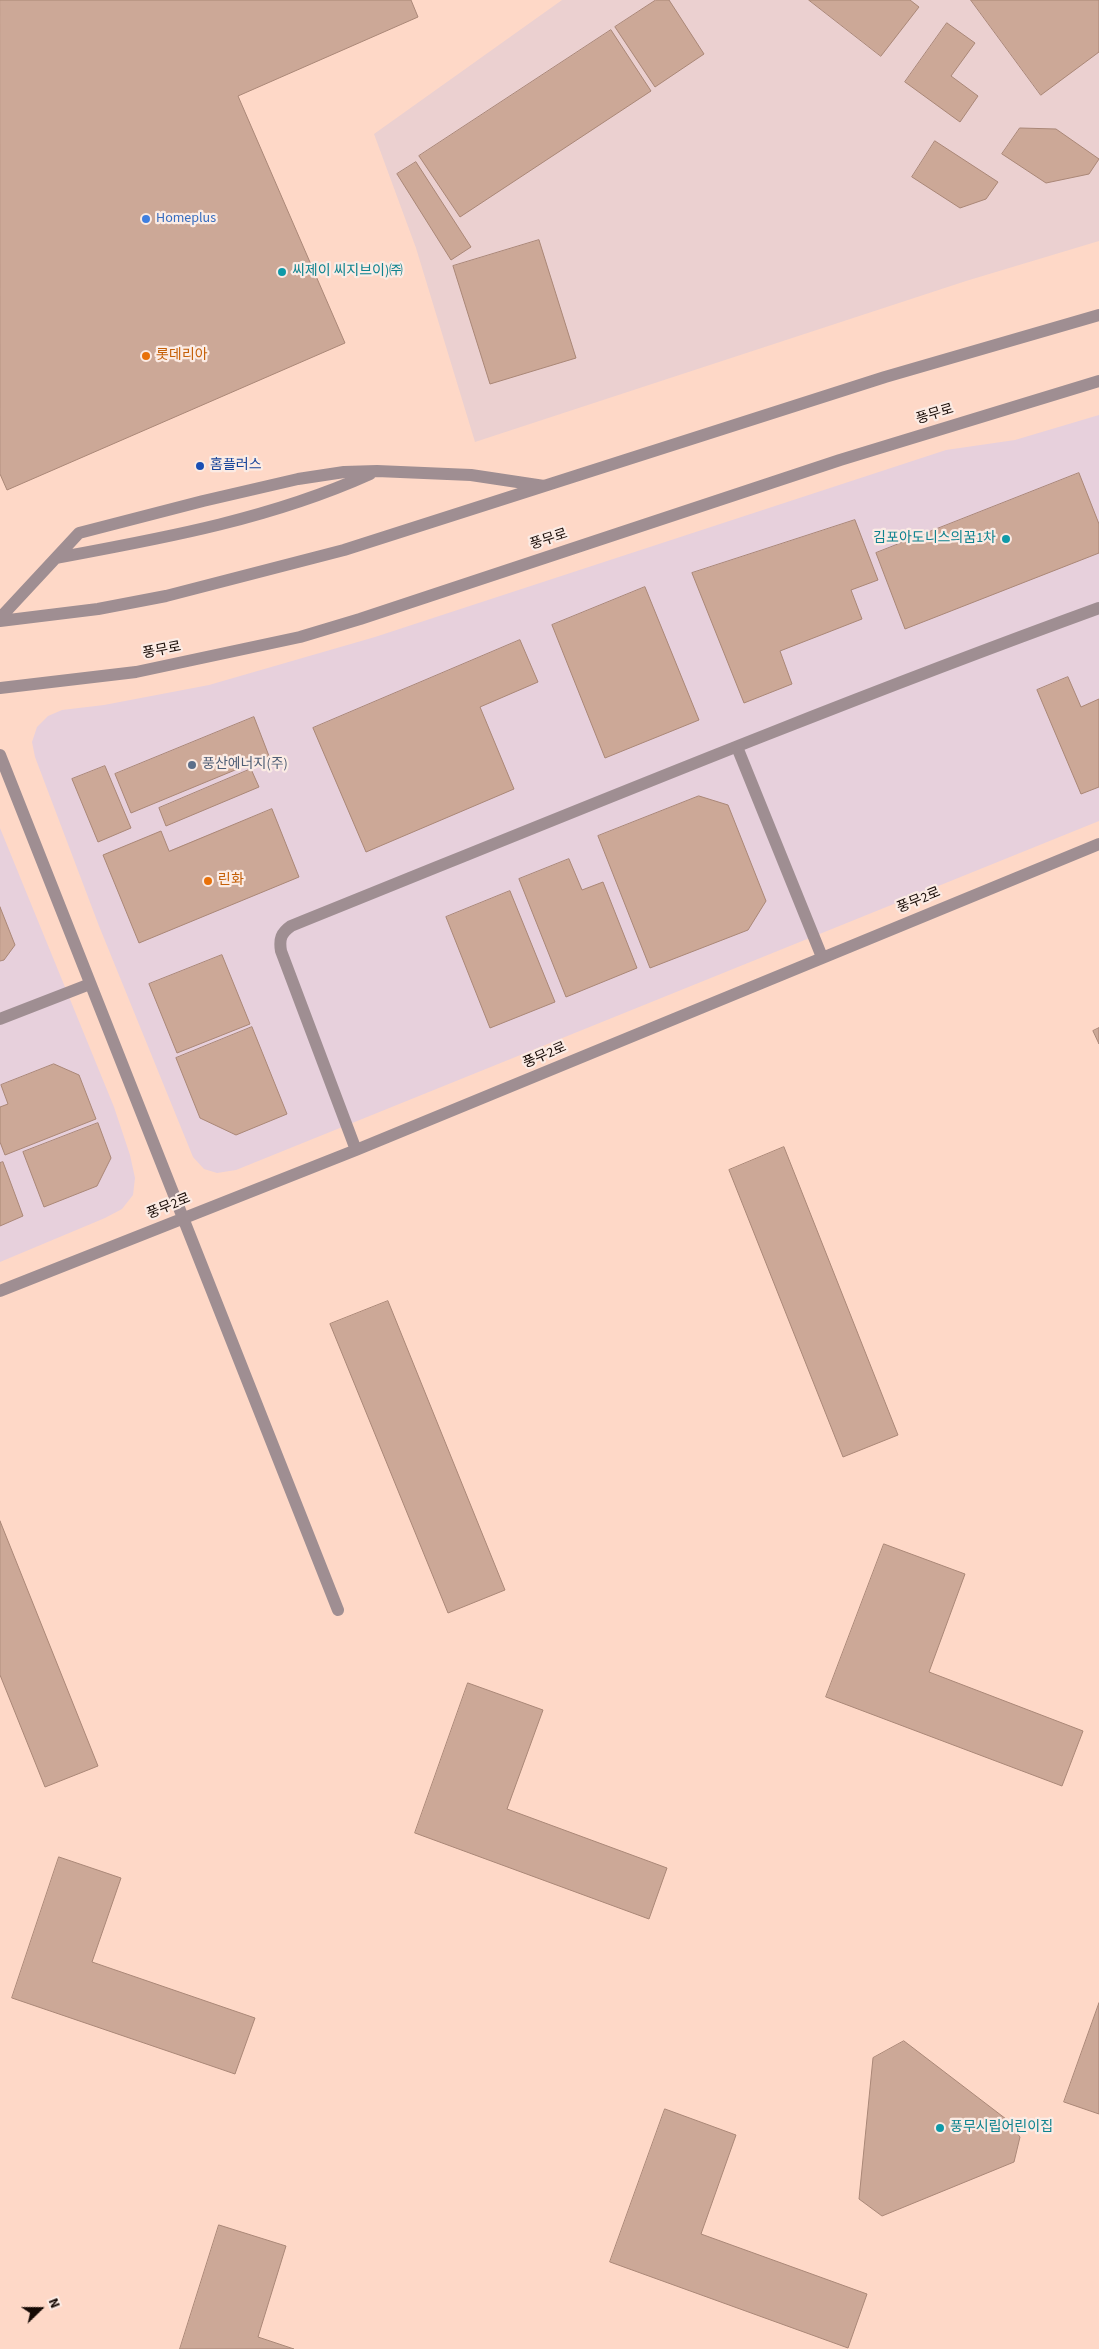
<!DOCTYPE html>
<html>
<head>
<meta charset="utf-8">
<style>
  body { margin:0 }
  #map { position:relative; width:1099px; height:2349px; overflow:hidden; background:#fed8c7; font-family:"Source Sans 3",sans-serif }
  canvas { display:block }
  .north { position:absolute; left:15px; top:2284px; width:50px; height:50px; -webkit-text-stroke:4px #fbebe4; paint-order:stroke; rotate:68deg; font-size:14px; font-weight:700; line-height:20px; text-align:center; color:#150904 }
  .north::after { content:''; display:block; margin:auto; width:18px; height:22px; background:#150904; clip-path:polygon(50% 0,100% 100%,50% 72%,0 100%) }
</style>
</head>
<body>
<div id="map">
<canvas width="1099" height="2349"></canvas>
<div class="north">N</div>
</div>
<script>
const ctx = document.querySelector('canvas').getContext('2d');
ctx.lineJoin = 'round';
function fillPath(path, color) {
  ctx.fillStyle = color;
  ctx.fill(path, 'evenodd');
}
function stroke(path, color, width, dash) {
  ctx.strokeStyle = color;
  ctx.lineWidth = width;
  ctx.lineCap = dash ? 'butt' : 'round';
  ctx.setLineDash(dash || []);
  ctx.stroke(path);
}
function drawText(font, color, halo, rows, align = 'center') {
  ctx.font = font + ' "Source Sans 3","Noto Sans KR",sans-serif';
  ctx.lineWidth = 4.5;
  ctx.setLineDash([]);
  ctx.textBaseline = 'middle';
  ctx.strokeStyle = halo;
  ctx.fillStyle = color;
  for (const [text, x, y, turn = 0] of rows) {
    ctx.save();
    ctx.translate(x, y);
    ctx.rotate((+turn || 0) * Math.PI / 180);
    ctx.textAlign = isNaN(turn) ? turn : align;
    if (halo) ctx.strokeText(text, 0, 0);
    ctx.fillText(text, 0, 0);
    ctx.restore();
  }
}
const commercial = new Path2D(`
  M 1099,415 L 1099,821 L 236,1170 L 217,1173 L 204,1169 L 193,1157 L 99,926 L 35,757 L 32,742 L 37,727 L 48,716 L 62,710 L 104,705 L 209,685 L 375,637 L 946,450 L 1015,440 Z
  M 0,828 L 114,1107 L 130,1155 L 135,1178 L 133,1195 L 122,1209 L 105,1218 L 0,1262 Z`);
const industrial = new Path2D(`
  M 562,0 L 1099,0 L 1099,241 L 966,281 L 475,442 L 416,248 L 374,134 Z`);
const building = new Path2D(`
  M 0,0 L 411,0 L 418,17 L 238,96 L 345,343 L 7,490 L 0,474 Z
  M 656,0 L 669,0 L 704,54 L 655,87 L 615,27 Z
  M 809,0 L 910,0 L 919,7 L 881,56 Z
  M 971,0 L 1099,0 L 1099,52 L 1041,95 Z
  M 947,23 L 975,43 L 951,76 L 978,96 L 960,122 L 905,82 Z
  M 611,30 L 651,91 L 460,217 L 419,156 Z
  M 1020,128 L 1056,129 L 1099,159 L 1089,174 L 1046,183 L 1002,154 Z
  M 935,141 L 998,182 L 986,199 L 960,208 L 912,177 Z
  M 416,162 L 471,247 L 451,260 L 397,174 Z
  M 539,240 L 576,358 L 490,384 L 453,266 Z
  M 1079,473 L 1099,524 L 1099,553 L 905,629 L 876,553 Z
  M 855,520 L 878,580 L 851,590 L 862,619 L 780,651 L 792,684 L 744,703 L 692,573 Z
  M 645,587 L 699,720 L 605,758 L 552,625 Z
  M 520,640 L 538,682 L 480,707 L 514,789 L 366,852 L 313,728 Z
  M 1068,677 L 1081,707 L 1099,699 L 1099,787 L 1081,794 L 1037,690 Z
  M 254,717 L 269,756 L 131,813 L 115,774 Z
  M 105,766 L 131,828 L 98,842 L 72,779 Z
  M 251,769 L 259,787 L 166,826 L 159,808 Z
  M 699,796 L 728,805 L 766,901 L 748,930 L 650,968 L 598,836 Z
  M 272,809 L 299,877 L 139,943 L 103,855 L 161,831 L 169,851 Z
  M 569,859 L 582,890 L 603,882 L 637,968 L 566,997 L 519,879 Z
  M 510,891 L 555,1002 L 490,1028 L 446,917 Z
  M 0,907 L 15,945 L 4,960 L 0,961 Z
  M 222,955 L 250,1024 L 177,1053 L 149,984 Z
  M 252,1027 L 287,1114 L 236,1135 L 200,1118 L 176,1058 Z
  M 1099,1028 L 1099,1044 L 1093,1031 Z
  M 54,1064 L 79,1075 L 96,1119 L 5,1155 L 0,1142 L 0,1107 L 8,1104 L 1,1085 Z
  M 98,1123 L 111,1158 L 97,1186 L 44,1207 L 23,1152 Z
  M 784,1147 L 898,1435 L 843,1457 L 729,1170 Z
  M 3,1162 L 23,1216 L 0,1226 L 0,1163 Z
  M 388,1301 L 505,1590 L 448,1613 L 330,1324 Z
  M 0,1521 L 98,1766 L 45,1787 L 0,1675 Z
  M 884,1544 L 965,1574 L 929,1672 L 1083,1731 L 1062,1786 L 826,1697 Z
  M 468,1683 L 543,1710 L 507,1809 L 667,1868 L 649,1919 L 415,1833 Z
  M 59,1857 L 121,1878 L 92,1962 L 255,2018 L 235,2074 L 12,1998 Z
  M 1099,2003 L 1099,2114 L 1064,2102 Z
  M 904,2041 L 1006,2119 L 1020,2137 L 1014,2162 L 882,2216 L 859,2199 L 873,2058 Z
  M 665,2109 L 736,2135 L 701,2234 L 867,2294 L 848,2348 L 610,2262 Z
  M 219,2225 L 286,2246 L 258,2337 L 294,2349 L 180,2349 Z`);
const minor = new Path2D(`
  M 56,558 C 164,538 270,519 370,474
  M 0,618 L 79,533 L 203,501 L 298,479 L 344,472 L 377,471 L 471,475 L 544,486
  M 0,621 L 98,609 L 166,596 L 344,550 L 885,377 L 1099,315
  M 0,688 L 136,672 L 300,637 L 360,619 L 840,460 L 1099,381
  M 737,747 L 822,957
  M 0,755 L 338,1610
  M 0,1019 L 90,984
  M 356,1150 L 281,951 C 279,939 281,933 291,926 C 559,818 827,707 1099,608
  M 0,1291 L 356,1150 L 1099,844`);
const markers = [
  [146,219,5,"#3f7fe0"],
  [282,272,5,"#0f9aa8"],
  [146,356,5,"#e8710a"],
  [200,466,5,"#1a4fb4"],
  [1006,539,5,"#0f9aa8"],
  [192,765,5,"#5c6f8a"],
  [208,881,5,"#e8710a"],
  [940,2128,5,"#0f9aa8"]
];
const shopNames = [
  ["Homeplus",156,219]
];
const cultureNames = [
  ["씨제이 씨지브이)㈜",292,272],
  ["김포아도니스의꿈1차",996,539,"right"],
  ["풍무시립어린이집",950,2128]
];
const foodNames = [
  ["롯데리아",156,356],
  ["린화",218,881]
];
const streetNames = [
  ["풍무로",935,415,-17],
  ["풍무로",549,540,-18],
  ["풍무로",162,651,-11],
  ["풍무2로",919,901,-22],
  ["풍무2로",545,1056,-23],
  ["풍무2로",169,1207,-22]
];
const transitNames = [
  ["홈플러스",210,466]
];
const serviceNames = [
  ["풍산에너지(주)",202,765]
];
fillPath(commercial, '#e7d0dc');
fillPath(industrial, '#ebd0d0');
fillPath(building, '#cca897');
stroke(building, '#aa8777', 1);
stroke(minor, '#9f8e92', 12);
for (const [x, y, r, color] of markers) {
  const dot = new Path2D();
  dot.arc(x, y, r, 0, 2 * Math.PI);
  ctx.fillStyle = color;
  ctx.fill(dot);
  stroke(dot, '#fbebe4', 2);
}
drawText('14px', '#366cbe', '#fbebe4', shopNames, 'left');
drawText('14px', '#0d838f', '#fbebe4', cultureNames, 'left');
drawText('14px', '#c56008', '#fbebe4', foodNames, 'left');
drawText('14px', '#150904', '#fbebe4', streetNames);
drawText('14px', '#164399', '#fbebe4', transitNames, 'left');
drawText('14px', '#4e5e75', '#fbebe4', serviceNames, 'left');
</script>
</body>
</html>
